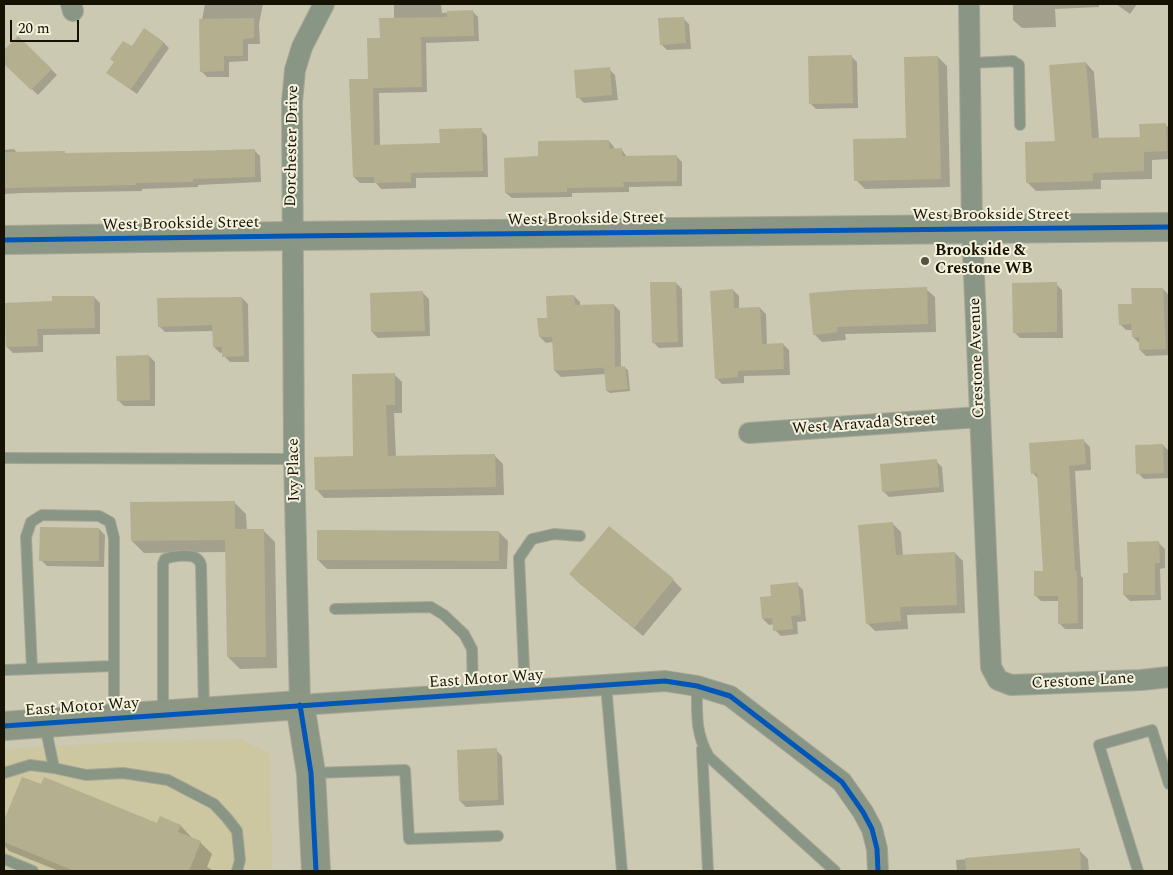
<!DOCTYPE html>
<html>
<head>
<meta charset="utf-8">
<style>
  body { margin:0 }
  #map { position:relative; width:1173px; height:875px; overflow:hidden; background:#ccc9b2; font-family:Spectral,serif }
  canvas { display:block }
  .frame { position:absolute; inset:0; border:5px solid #151204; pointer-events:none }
  .scale { position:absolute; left:10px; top:20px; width:69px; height:22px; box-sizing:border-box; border:2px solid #151204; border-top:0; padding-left:6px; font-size:15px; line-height:18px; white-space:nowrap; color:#151204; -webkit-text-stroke:4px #f4f1dc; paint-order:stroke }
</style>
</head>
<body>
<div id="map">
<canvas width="1173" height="875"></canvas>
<div class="frame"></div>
<div class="scale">20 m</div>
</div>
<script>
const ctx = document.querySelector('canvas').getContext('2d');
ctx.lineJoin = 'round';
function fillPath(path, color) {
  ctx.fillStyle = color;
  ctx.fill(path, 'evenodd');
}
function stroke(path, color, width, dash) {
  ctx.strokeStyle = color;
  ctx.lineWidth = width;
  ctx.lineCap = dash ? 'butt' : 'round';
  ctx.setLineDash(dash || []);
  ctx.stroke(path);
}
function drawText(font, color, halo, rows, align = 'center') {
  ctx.font = font + ' Spectral,serif';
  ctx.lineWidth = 4;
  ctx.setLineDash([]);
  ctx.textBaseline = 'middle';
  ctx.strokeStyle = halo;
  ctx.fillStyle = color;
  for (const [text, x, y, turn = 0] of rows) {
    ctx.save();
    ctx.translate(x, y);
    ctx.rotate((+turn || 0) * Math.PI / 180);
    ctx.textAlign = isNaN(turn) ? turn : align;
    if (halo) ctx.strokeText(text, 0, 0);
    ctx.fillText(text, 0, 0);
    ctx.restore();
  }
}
const built = new Path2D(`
  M 241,739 L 270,754 L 272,871 L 4,871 L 4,749 L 142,741 Z`);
const shadow = new Path2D(`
  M 205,4 L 263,4 L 259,24 L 260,44 L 248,44 L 248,61 L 229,62 L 229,77 L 207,77 L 201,71 L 201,25 Z
  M 394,4 L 441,4 L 442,13 L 472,11 L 478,17 L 479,41 L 426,43 L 427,92 L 379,93 L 380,146 L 441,144 L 481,130 L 487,136 L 488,177 L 416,178 L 416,188 L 381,189 L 376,183 L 360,183 L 354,177 L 369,80 L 381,39 L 394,19 Z
  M 1013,4 L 1099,4 L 1099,7 L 1055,9 L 1056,27 L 1022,28 L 1013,20 Z
  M 1116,4 L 1137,4 L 1130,14 Z
  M 683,18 L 689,24 L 691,49 L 667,50 L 661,44 Z
  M 18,37 L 57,75 L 38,95 L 4,63 L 4,52 Z
  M 163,42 L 169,48 L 137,94 L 114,78 L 108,72 L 132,48 Z
  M 851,56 L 857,62 L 858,108 L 816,109 L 810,103 Z
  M 938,57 L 947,66 L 950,187 L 865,189 L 856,180 L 907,139 Z
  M 1086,63 L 1094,72 L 1099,139 L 1141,138 L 1166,125 L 1169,128 L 1169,159 L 1152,160 L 1152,179 L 1101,180 L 1101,189 L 1036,191 L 1027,182 L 1056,143 Z
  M 609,69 L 615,75 L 618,100 L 584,103 L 578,97 Z
  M 609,141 L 614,147 L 615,150 L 622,150 L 627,157 L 676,156 L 682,162 L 682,186 L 629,187 L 629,192 L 572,193 L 572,197 L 512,198 L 506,193 Z
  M 14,149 L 17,153 L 64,152 L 66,154 L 254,150 L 260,156 L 261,182 L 198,185 L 198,187 L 142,189 L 142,191 L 23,193 L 4,194 L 4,150 Z
  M 676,283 L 682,289 L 683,347 L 659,348 L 653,342 Z
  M 1056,284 L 1062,290 L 1063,338 L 1020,338 L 1014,332 Z
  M 926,289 L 935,297 L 936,332 L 845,334 L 846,340 L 822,342 L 814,334 Z
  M 1163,289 L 1169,295 L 1169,355 L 1146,356 L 1140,350 L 1140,343 L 1139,343 L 1133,337 L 1133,330 L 1126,330 L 1120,324 Z
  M 733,290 L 739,296 L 739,309 L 760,308 L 766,314 L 767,345 L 783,344 L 789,350 L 790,375 L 744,376 L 744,383 L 722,384 L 716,378 Z
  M 423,293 L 429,299 L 430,336 L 378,338 L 372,332 Z
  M 574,296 L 580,302 L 580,306 L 614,305 L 620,311 L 621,368 L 625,368 L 628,370 L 630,391 L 610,393 L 607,391 L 606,374 L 561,377 L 555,371 L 553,342 L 546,343 L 540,337 L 548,319 Z
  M 94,297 L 100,303 L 100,334 L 43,335 L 43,352 L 13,353 L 7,347 L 54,303 Z
  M 242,298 L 248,304 L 249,362 L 230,362 L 224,356 L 223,352 L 220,353 L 214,347 L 214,331 L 165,332 L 159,326 Z
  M 149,356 L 155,362 L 155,406 L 124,406 L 118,400 Z
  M 394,374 L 402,382 L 402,413 L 394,413 L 396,457 L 495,456 L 503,464 L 504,495 L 324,498 L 316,489 L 355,458 Z
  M 1084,441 L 1090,447 L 1091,470 L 1075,471 L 1081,576 L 1083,578 L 1083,629 L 1065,629 L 1059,623 L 1059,601 L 1041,601 L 1035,595 L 1044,573 L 1038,479 L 1033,473 Z
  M 1163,445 L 1169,451 L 1169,478 L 1144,479 L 1138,473 Z
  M 936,461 L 942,467 L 944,492 L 889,497 L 883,491 Z
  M 234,502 L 246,514 L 247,531 L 263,530 L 275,542 L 277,668 L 240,669 L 228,657 L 227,552 L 144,553 L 132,541 Z
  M 893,524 L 901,532 L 903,556 L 955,553 L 963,561 L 965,613 L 907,615 L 908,629 L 875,631 L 867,623 Z
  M 99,529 L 105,535 L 104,567 L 47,566 L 41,560 Z
  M 499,532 L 508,541 L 507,569 L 327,569 L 318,560 Z
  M 1159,543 L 1165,549 L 1165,568 L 1160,569 L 1161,600 L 1130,601 L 1124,595 L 1129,574 Z
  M 570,574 L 673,580 L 682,589 L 643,636 L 579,583 Z
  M 797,584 L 803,590 L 806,621 L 797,622 L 798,634 L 781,636 L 775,630 L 774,624 L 769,625 L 763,619 L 772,597 Z
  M 496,750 L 502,756 L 504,805 L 466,807 L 460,801 Z
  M 22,778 L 158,824 L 181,826 L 192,838 L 192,839 L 200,842 L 212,854 L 207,867 L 214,871 L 59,871 L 9,851 L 4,845 L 4,824 Z
  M 1079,850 L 1088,859 L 1089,871 L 957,871 L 956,860 Z`);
const building = new Path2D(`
  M 473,10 L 474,36 L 421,37 L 422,87 L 373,88 L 374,145 L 440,143 L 439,129 L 482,128 L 483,171 L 411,173 L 411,182 L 374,183 L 374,177 L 353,177 L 349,79 L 368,79 L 367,38 L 380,38 L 379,18 L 447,17 L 447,11 Z
  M 684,17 L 686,43 L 660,45 L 658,18 Z
  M 254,18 L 254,38 L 243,39 L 243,56 L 224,56 L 224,71 L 200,72 L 199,19 Z
  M 144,28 L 164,42 L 131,89 L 106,73 L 114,62 L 110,59 L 123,41 L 132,46 Z
  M 18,36 L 52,69 L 31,90 L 4,64 L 4,50 Z
  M 852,55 L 853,103 L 809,104 L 808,56 Z
  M 938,56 L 941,179 L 854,181 L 853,139 L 906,138 L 904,57 Z
  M 1086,62 L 1092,138 L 1140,137 L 1139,124 L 1166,123 L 1167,151 L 1144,152 L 1144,171 L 1093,173 L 1093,181 L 1026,183 L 1025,142 L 1055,141 L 1049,65 Z
  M 610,67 L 612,95 L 576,98 L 574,70 Z
  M 609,140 L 609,149 L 622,148 L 622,156 L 677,155 L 677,181 L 623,182 L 624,187 L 567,188 L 567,192 L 505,193 L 504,158 L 538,156 L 538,141 Z
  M 255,149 L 255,177 L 193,179 L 193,182 L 136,183 L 136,185 L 4,188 L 4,152 L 65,151 L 65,153 L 192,151 Z
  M 650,282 L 676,282 L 678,342 L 652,343 Z
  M 1057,282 L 1057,332 L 1013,333 L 1012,283 Z
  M 927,287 L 928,324 L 837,327 L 838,332 L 813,335 L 809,293 L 848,290 Z
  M 1131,288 L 1163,288 L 1166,349 L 1139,350 L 1139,337 L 1132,337 L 1131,324 L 1119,325 L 1118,304 L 1132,304 Z
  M 733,289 L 734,308 L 760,307 L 762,344 L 783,343 L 784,369 L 738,371 L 738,377 L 715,379 L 710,291 Z
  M 423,291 L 425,331 L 371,332 L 370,293 Z
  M 574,295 L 575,305 L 614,304 L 615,367 L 554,371 L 552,337 L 539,337 L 537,318 L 547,318 L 546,296 Z
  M 52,296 L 94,296 L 95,328 L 37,329 L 38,346 L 6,347 L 4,303 L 52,301 Z
  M 242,297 L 244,356 L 222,357 L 222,347 L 213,347 L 212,325 L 158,327 L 157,298 Z
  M 149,355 L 150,400 L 117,401 L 116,356 Z
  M 625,366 L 628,389 L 606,391 L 604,368 Z
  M 395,373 L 395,405 L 386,405 L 388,456 L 495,454 L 496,487 L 315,490 L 314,457 L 353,456 L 352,374 Z
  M 1084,439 L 1086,464 L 1069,466 L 1075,571 L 1077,571 L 1078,623 L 1058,624 L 1058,596 L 1034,596 L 1034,571 L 1043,571 L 1037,473 L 1031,474 L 1029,443 Z
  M 1163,444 L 1164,473 L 1136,474 L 1135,445 Z
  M 937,459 L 939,487 L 882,492 L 880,464 Z
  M 235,501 L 235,529 L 264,529 L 266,657 L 227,657 L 225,540 L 131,541 L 130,502 Z
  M 893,522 L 896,555 L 955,552 L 957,605 L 900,607 L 901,621 L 866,624 L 858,525 Z
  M 609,526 L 674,579 L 634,628 L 569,574 Z
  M 40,527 L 99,528 L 99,561 L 39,561 Z
  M 317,530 L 499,531 L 499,561 L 317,560 Z
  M 1159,541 L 1160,563 L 1155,563 L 1155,595 L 1123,595 L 1123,573 L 1128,573 L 1127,542 Z
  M 798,582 L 801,615 L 791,616 L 793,629 L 773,631 L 772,618 L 762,619 L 760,597 L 771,596 L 770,585 Z
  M 497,748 L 498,800 L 459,801 L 457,750 Z
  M 22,777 L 41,784 L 44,777 L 157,823 L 160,816 L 181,825 L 178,832 L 201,841 L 189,871 L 74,871 L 4,842 L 4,820 Z
  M 1080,848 L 1081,871 L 966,871 L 965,858 Z`);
const lane = new Path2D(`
  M 970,63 L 1013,61 L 1019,65 L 1020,125
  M 4,458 L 294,459
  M 335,609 L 431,607 L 444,615 L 464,634 L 472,649 L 473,693
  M 114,666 L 32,669 L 26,537 L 31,522 L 42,515 L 99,516 L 110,522 L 114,538 L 114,717
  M 4,670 L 32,669
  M 606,685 L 622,871
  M 697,686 C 697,713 695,733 709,757 L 835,871
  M 525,690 L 519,558 L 532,539 L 554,534 L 580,536
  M 163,714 L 163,564 L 165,559 C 172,556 190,554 196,558 C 199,560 200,561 201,565 L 204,711
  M 45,725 L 54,768
  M 702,749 L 708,871
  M 4,773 L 30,765 L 54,768 L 86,775 L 123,773 L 168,780 L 214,804 L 227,818 L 237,831 L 240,860 L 237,871
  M 312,773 L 405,770 L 409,839 L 498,836
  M 4,859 L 33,871
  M 1138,871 L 1099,745 L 1152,730 L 1169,784`);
const street = new Path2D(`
  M 71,4 L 73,11
  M 324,4 L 302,47 L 295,70 L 292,102 L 294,459 L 300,705 L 665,681 L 697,686 L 730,696 L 842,782 L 863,812 L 872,829 L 877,849 L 878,871
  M 969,4 L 972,229 L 991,667 L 998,680 L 1011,685 L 1141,680 L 1169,677
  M 749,433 L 980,417`);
const secondary = new Path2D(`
  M 4,240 L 292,236 L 1169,227
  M 4,726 L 300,705 L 311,773 L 316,871`);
const quiet = new Path2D(`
  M 940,870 L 940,871`);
const cycleway = new Path2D(`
  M 4,240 L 292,236 L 1169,227
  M 300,705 L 311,773 L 316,871
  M 4,726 L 665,681 L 697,686 L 730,696 L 842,782 L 863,812 L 872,829 L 877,849 L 878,871`);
const markers = [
  [925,261,5,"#555241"]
];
const streetNames = [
  ["Dorchester Drive",293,146,-89],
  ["West Brookside Street",991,216],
  ["West Brookside Street",586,220,-1],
  ["West Brookside Street",181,225,-1],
  ["Crestone Avenue",978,358,-92],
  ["West Aravada Street",864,425,-4],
  ["Ivy Place",295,470,-91],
  ["East Motor Way",486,680,-4],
  ["Crestone Lane",1083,682,-3],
  ["East Motor Way",82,708,-4]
];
const poiNames = [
  ["Brookside &",935,252],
  ["Crestone WB",935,270]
];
fillPath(built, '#ccc6a1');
fillPath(shadow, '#0003');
fillPath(building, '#b4af8f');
stroke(lane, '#a9a695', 12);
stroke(street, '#a9a695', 22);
stroke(secondary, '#a9a695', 30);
stroke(lane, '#899686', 10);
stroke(street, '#899686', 20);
stroke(secondary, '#8b9684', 28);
stroke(quiet, '#378bc5', 4, [8, 4]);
stroke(cycleway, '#0057b8', 5);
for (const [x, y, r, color] of markers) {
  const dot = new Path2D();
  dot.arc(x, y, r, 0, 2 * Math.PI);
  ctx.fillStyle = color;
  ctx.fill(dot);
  stroke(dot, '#f4f1dc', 2);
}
drawText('16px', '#151204', '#f4f1dc', streetNames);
drawText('bold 16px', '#151204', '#f4f1dc', poiNames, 'left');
</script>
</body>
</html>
